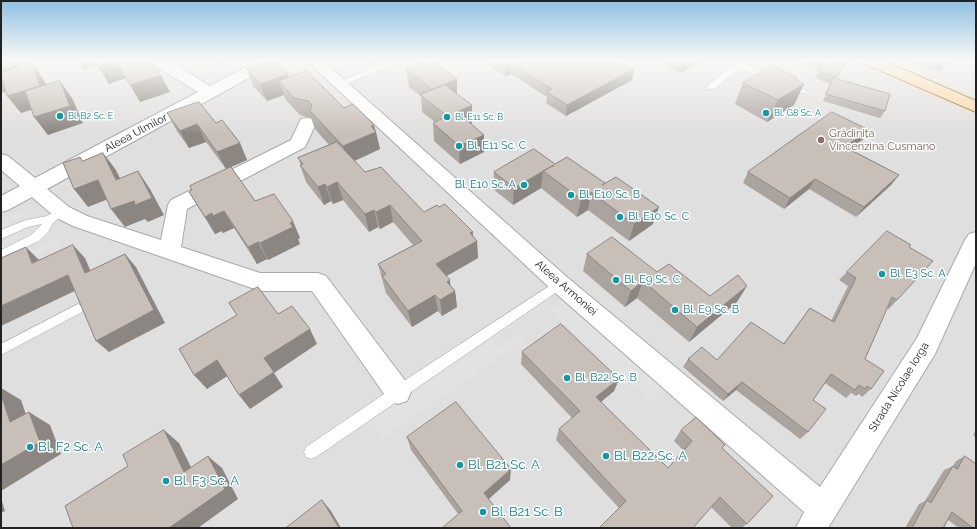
<!DOCTYPE html>
<html>
<head>
<meta charset="utf-8">
<style>
  body { margin:0 }
  #map { position:relative; width:977px; height:529px; overflow:hidden; background:#f2efe9; font-family:Raleway,sans-serif }
  canvas { display:block }
  .frame { position:absolute; inset:0; border:2px solid #222; pointer-events:none }
</style>
</head>
<body>
<div id="map">
<canvas width="977" height="529"></canvas>
<div class="frame"></div>
</div>
<script>
const ctx = document.querySelector('canvas').getContext('2d');
ctx.lineJoin = 'round';
function fillPath(path, color) {
  ctx.fillStyle = color;
  ctx.fill(path, 'evenodd');
}
function stroke(path, color, width, dash) {
  ctx.strokeStyle = color;
  ctx.lineWidth = width;
  ctx.lineCap = dash ? 'butt' : 'round';
  ctx.setLineDash(dash || []);
  ctx.stroke(path);
}
function drawText(font, color, halo, rows, align = 'center') {
  ctx.font = font + ' Raleway,sans-serif';
  ctx.lineWidth = 3;
  ctx.setLineDash([]);
  ctx.textBaseline = 'middle';
  ctx.strokeStyle = halo;
  ctx.fillStyle = color;
  for (const [text, x, y, turn = 0] of rows) {
    ctx.save();
    ctx.translate(x, y);
    ctx.rotate((+turn || 0) * Math.PI / 180);
    ctx.textAlign = isNaN(turn) ? turn : align;
    if (halo) ctx.strokeText(text, 0, 0);
    ctx.fillText(text, 0, 0);
    ctx.restore();
  }
}
const residential = new Path2D(`
  M 1,60 L 976,60 L 976,528 L 1,528 Z`);
const parking = new Path2D(`
  M 32,211 L 1,228 L 1,219 L 14,212 Z
  M 26,228 L 32,236 L 1,250 L 1,241 Z
  M 67,235 L 59,245 L 1,271 L 1,264 Z
  M 563,302 L 665,390 L 653,402 L 549,311 Z
  M 520,332 L 526,339 L 382,439 L 370,422 L 491,340 L 498,348 Z`);
const lane = new Path2D(`
  M 391,60 L 403,60 L 342,86 L 339,86 L 335,84 Z
  M 740,60 L 749,60 L 745,64 L 807,91 L 806,93 L 800,93 L 740,68 L 714,89 L 708,89 L 708,85 Z
  M 62,208 L 66,209 L 67,212 L 53,223 L 48,232 L 39,241 L 1,259 L 1,250 L 31,235 L 42,224 L 28,227 L 1,239 L 1,230 L 26,220 L 47,216 Z
  M 560,279 L 564,281 L 566,284 L 564,287 L 316,457 L 311,459 L 306,457 L 304,452 L 306,447 L 393,388 Z
  M 78,304 L 82,306 L 84,309 L 82,312 L 1,355 L 1,344 Z`);
const street = new Path2D(`
  M 149,60 L 167,60 L 210,86 L 259,60 L 278,60 L 276,63 L 47,189 L 69,207 L 87,216 L 161,240 L 168,205 L 171,200 L 291,140 L 301,119 L 307,118 L 313,119 L 316,123 L 305,147 L 187,209 L 181,247 L 260,273 L 318,273 L 326,276 L 407,383 L 411,392 L 407,401 L 398,404 L 389,401 L 312,291 L 260,291 L 252,288 L 73,226 L 55,217 L 32,197 L 8,210 L 1,212 L 1,196 L 20,186 L 1,170 L 1,154 L 8,156 L 35,178 L 198,92 L 151,63 Z
  M 306,60 L 322,60 L 568,278 L 820,487 L 917,338 L 965,240 L 969,234 L 976,232 L 976,263 L 935,354 L 828,528 L 796,528 L 804,512 L 552,290 Z`);
const primary = new Path2D(`
  M 861,60 L 882,60 L 976,101 L 976,112 L 863,63 Z`);
const wall = new Path2D(`
  M 364,60 L 376,60 L 368,64 Z
  M 489,60 L 618,60 L 632,80 L 566,116 L 546,103 L 547,97 L 511,74 L 506,76 L 489,66 Z
  M 656,60 L 704,60 L 680,73 Z
  M 766,60 L 778,60 L 775,64 Z
  M 793,60 L 848,60 L 836,79 L 885,111 L 880,118 L 823,101 L 831,84 L 815,78 L 819,70 Z
  M 906,60 L 950,60 L 940,72 Z
  M 247,69 L 289,78 L 344,108 L 375,130 L 380,149 L 355,161 L 365,172 L 424,212 L 473,236 L 477,241 L 478,258 L 446,276 L 450,285 L 455,291 L 457,307 L 442,316 L 438,311 L 412,327 L 386,293 L 378,264 L 413,245 L 393,222 L 380,229 L 378,227 L 369,232 L 343,200 L 333,204 L 331,201 L 324,205 L 306,182 L 300,165 L 301,165 L 298,158 L 329,145 L 315,129 L 311,118 L 300,115 L 285,99 L 284,95 L 267,101 L 253,86 Z
  M 406,69 L 457,94 L 472,123 L 471,124 L 484,135 L 484,152 L 460,164 L 434,141 L 433,123 L 435,122 L 422,112 L 421,96 L 409,87 Z
  M 795,79 L 804,84 L 794,105 L 767,122 L 735,104 L 743,83 Z
  M 167,113 L 216,123 L 240,143 L 247,160 L 231,167 L 255,201 L 300,238 L 298,239 L 300,244 L 268,260 L 267,259 L 257,264 L 234,228 L 223,233 L 222,231 L 215,234 L 189,192 L 192,191 L 226,169 L 206,142 L 189,148 L 177,131 Z
  M 869,130 L 862,140 L 850,149 L 899,175 L 891,185 L 856,217 L 809,189 L 784,209 L 743,183 L 748,172 Z
  M 555,164 L 653,224 L 629,241 L 588,210 L 577,217 L 541,188 L 513,205 L 493,189 L 494,172 Z
  M 909,247 L 897,300 L 889,309 L 887,308 L 865,359 L 871,389 L 862,397 L 859,394 L 856,396 L 851,393 L 846,398 L 825,383 L 813,400 L 808,432 L 800,439 L 736,390 L 723,401 L 683,367 L 688,359 L 717,360 L 783,344 L 810,308 L 831,321 L 848,286 L 839,280 L 847,272 Z
  M 587,254 L 657,272 L 710,296 L 737,302 L 689,342 L 637,298 L 625,307 L 583,271 Z
  M 522,352 L 619,379 L 614,391 L 601,402 L 668,468 L 684,451 L 674,441 L 681,430 L 725,445 L 722,448 L 747,524 L 741,528 L 732,528 L 711,507 L 619,508 L 556,440 L 559,429 L 572,418 L 521,364 Z
  M 976,430 L 976,437 L 973,435 Z
  M 407,437 L 510,480 L 489,499 L 458,514 L 411,450 Z
  M 965,456 L 976,528 L 959,528 L 948,520 L 944,528 L 905,528 L 919,504 L 925,501 L 944,470 L 953,466 L 956,461 Z`);
const shadedWall = new Path2D(`
  M 11,60 L 18,60 L 26,85 L 1,93 L 1,71 Z
  M 77,60 L 110,60 L 110,61 L 83,70 Z
  M 119,60 L 130,60 L 126,78 L 109,84 L 98,67 Z
  M 215,60 L 227,60 L 217,64 Z
  M 368,60 L 376,60 L 368,64 Z
  M 684,60 L 704,60 L 680,73 Z
  M 949,60 L 950,60 L 940,72 L 946,63 Z
  M 32,63 L 44,80 L 53,103 L 21,113 L 7,96 Z
  M 511,63 L 511,74 L 506,76 L 506,66 Z
  M 634,69 L 632,80 L 566,116 L 567,105 Z
  M 288,74 L 293,91 L 279,81 L 284,95 L 267,101 L 260,84 Z
  M 161,75 L 170,92 L 140,102 L 130,85 Z
  M 457,79 L 457,96 L 432,89 Z
  M 60,81 L 72,98 L 83,123 L 48,135 L 34,117 Z
  M 804,84 L 794,105 L 767,122 L 778,100 Z
  M 472,105 L 472,123 L 458,130 L 457,112 Z
  M 197,124 L 206,142 L 189,148 L 180,131 Z
  M 374,125 L 376,132 L 380,149 L 347,164 L 343,146 L 371,126 Z
  M 869,130 L 862,140 L 839,157 L 845,147 Z
  M 484,135 L 484,152 L 460,164 L 459,146 Z
  M 240,143 L 247,160 L 226,169 L 217,152 Z
  M 103,153 L 116,170 L 129,197 L 116,180 Z
  M 138,171 L 150,189 L 164,215 L 148,222 L 145,219 L 125,227 L 111,209 Z
  M 543,171 L 541,188 L 513,205 L 514,188 Z
  M 899,175 L 891,185 L 856,217 L 864,207 Z
  M 815,179 L 809,189 L 784,209 L 790,198 Z
  M 98,180 L 111,198 L 88,207 L 74,189 Z
  M 337,182 L 343,200 L 333,204 L 327,187 Z
  M 325,184 L 331,201 L 324,205 L 318,187 Z
  M 591,192 L 588,210 L 577,217 L 581,199 Z
  M 390,205 L 393,222 L 380,229 L 376,212 Z
  M 659,207 L 653,224 L 629,241 L 634,224 Z
  M 374,210 L 378,227 L 369,232 L 365,214 Z
  M 224,211 L 234,228 L 223,233 L 222,231 L 215,234 L 205,217 L 212,213 Z
  M 293,221 L 300,238 L 298,239 L 300,244 L 268,260 L 260,243 Z
  M 473,232 L 473,243 L 477,241 L 478,258 L 438,281 L 436,264 L 470,233 Z
  M 258,242 L 267,259 L 257,264 L 248,247 Z
  M 73,245 L 85,258 L 97,286 L 85,273 Z
  M 26,247 L 39,260 L 32,263 Z
  M 125,254 L 136,267 L 165,323 L 109,352 L 96,341 Z
  M 68,275 L 81,288 L 1,326 L 1,306 Z
  M 450,280 L 451,294 L 455,291 L 457,307 L 442,316 L 440,300 L 447,282 Z
  M 643,281 L 637,298 L 625,307 L 631,291 Z
  M 747,286 L 737,302 L 689,342 L 697,327 Z
  M 435,295 L 438,311 L 412,327 L 408,311 Z
  M 310,329 L 317,344 L 274,373 L 283,387 L 250,409 L 239,395 L 264,358 Z
  M 217,360 L 229,375 L 207,389 L 194,375 Z
  M 619,379 L 614,391 L 592,409 L 596,397 Z
  M 742,382 L 736,390 L 723,401 L 728,394 Z
  M 1,388 L 21,400 L 33,435 L 10,422 L 1,394 Z
  M 29,412 L 50,425 L 61,454 L 1,491 L 1,465 Z
  M 164,430 L 179,443 L 199,483 L 184,472 Z
  M 208,456 L 222,468 L 238,499 L 198,528 L 169,528 Z
  M 511,469 L 510,480 L 484,503 L 484,493 Z
  M 1,498 L 5,511 L 1,513 Z
  M 322,500 L 331,511 L 341,528 L 339,528 Z`);
const building = new Path2D(`
  M 1,60 L 11,60 L 13,68 L 1,71 Z
  M 95,60 L 119,60 L 98,67 Z
  M 121,60 L 151,60 L 161,75 L 130,85 L 116,62 Z
  M 270,60 L 275,60 L 288,74 L 260,84 L 247,69 Z
  M 429,60 L 431,60 L 457,79 L 432,89 L 406,69 Z
  M 498,60 L 618,60 L 634,69 L 567,105 L 547,92 L 552,89 L 511,63 L 506,66 Z
  M 815,60 L 847,60 L 837,77 L 818,71 L 824,63 Z
  M 937,60 L 949,60 L 946,63 Z
  M 32,63 L 40,86 L 7,96 L 1,74 L 1,72 Z
  M 772,66 L 796,77 L 795,79 L 804,84 L 778,100 L 743,83 Z
  M 307,71 L 344,108 L 353,104 L 374,125 L 371,126 L 376,132 L 343,146 L 310,111 L 312,106 L 309,101 L 294,98 L 279,81 Z
  M 834,78 L 890,94 L 885,111 L 826,94 Z
  M 60,81 L 70,106 L 34,117 L 25,91 Z
  M 445,85 L 472,105 L 457,112 L 484,135 L 459,146 L 433,123 L 447,116 L 420,95 Z
  M 199,102 L 216,123 L 222,120 L 240,143 L 217,152 L 197,124 L 180,131 L 167,113 Z
  M 832,112 L 869,130 L 845,147 L 899,175 L 864,207 L 815,179 L 790,198 L 748,172 Z
  M 337,142 L 365,172 L 381,167 L 424,212 L 437,205 L 439,207 L 445,204 L 473,232 L 470,233 L 477,241 L 436,264 L 450,280 L 447,282 L 455,291 L 440,300 L 435,295 L 408,311 L 382,276 L 386,274 L 378,264 L 422,241 L 390,205 L 376,212 L 374,210 L 365,214 L 337,182 L 327,187 L 325,184 L 318,187 L 300,165 L 303,164 L 298,158 Z
  M 534,149 L 555,164 L 567,157 L 605,183 L 602,185 L 616,177 L 659,207 L 634,224 L 591,192 L 581,199 L 543,171 L 554,165 L 514,188 L 494,172 Z
  M 103,153 L 116,180 L 138,171 L 152,198 L 135,205 L 134,201 L 111,209 L 98,180 L 74,189 L 63,163 L 80,157 L 82,161 Z
  M 231,167 L 255,201 L 274,194 L 293,221 L 290,223 L 293,227 L 260,243 L 258,242 L 248,247 L 224,211 L 213,216 L 212,213 L 205,217 L 189,192 L 192,190 L 190,186 Z
  M 887,231 L 911,245 L 909,247 L 933,261 L 897,300 L 892,297 L 865,359 L 884,371 L 871,389 L 867,386 L 865,389 L 859,385 L 855,390 L 831,374 L 813,400 L 826,409 L 808,432 L 742,382 L 728,394 L 688,359 L 702,347 L 717,360 L 751,322 L 784,344 L 810,308 L 834,322 L 856,278 L 847,272 Z
  M 612,237 L 657,272 L 669,264 L 710,296 L 738,275 L 747,286 L 697,327 L 643,281 L 631,291 L 587,254 Z
  M 73,245 L 85,273 L 125,254 L 154,310 L 96,341 L 68,275 L 1,306 L 1,258 L 26,247 L 32,263 Z
  M 258,287 L 278,314 L 292,306 L 310,329 L 264,358 L 274,372 L 239,395 L 217,360 L 194,375 L 179,349 L 237,315 L 229,303 Z
  M 561,324 L 619,379 L 596,397 L 668,468 L 692,441 L 681,430 L 696,417 L 725,445 L 722,448 L 773,496 L 747,524 L 720,497 L 693,528 L 599,528 L 626,501 L 559,429 L 580,411 L 522,352 Z
  M 1,394 L 10,422 L 29,412 L 40,442 L 1,465 Z
  M 456,402 L 511,469 L 484,493 L 511,528 L 442,528 L 462,511 L 407,437 Z
  M 164,430 L 184,472 L 208,456 L 225,489 L 169,528 L 73,528 L 65,506 L 128,466 L 123,455 Z
  M 965,456 L 976,464 L 976,528 L 973,528 L 952,512 L 943,528 L 912,528 L 927,500 L 931,503 L 953,466 L 957,469 Z
  M 322,500 L 339,528 L 286,528 Z`);
const markers = [
  [766,113,4,"#0f9aa8"],
  [60,116,4,"#0f9aa8"],
  [447,117,4,"#0f9aa8"],
  [821,140,4,"#8d6e63"],
  [459,146,4,"#0f9aa8"],
  [524,185,4,"#0f9aa8"],
  [571,195,4,"#0f9aa8"],
  [620,217,4,"#0f9aa8"],
  [882,274,4,"#0f9aa8"],
  [616,280,4,"#0f9aa8"],
  [675,310,4,"#0f9aa8"],
  [567,378,4,"#0f9aa8"],
  [30,447,4,"#0f9aa8"],
  [606,456,4,"#0f9aa8"],
  [460,465,4,"#0f9aa8"],
  [166,481,4,"#0f9aa8"],
  [483,512,4,"#0f9aa8"]
];
const farCulturenames = [
  ["Bl. G8 Sc. A",774,113],
  ["Bl. B2 Sc. E",68,116],
  ["Bl. E11 Sc. B",455,117]
];
const streetNames = [
  ["Aleea Ulmilor",136,133,-28],
  ["Aleea Armoniei",566,288,41],
  ["Strada Nicolae Iorga",899,387,-58]
];
const educationNames = [
  ["Grădinița",829,134],
  ["Vincenzina Cusmano",829,147]
];
const cultureNames = [
  ["Bl. E11 Sc. C",467,146],
  ["Bl. E10 Sc. A",516,185,"right"],
  ["Bl. E10 Sc. B",579,195],
  ["Bl. E10 Sc. C",628,217],
  ["Bl. E3 Sc. A",890,274],
  ["Bl. E9 Sc. C",624,280],
  ["Bl. E9 Sc. B",683,310],
  ["Bl. B22 Sc. B",575,378]
];
const nearCulturenames = [
  ["Bl. F2 Sc. A",38,447],
  ["Bl. B22 Sc. A",614,456],
  ["Bl. B21 Sc. A",468,465],
  ["Bl. F3 Sc. A",174,481],
  ["Bl. B21 Sc. B",491,512]
];
fillPath(residential, '#e0dfdf');
fillPath(parking, '#e2e2e2');
stroke(lane, '#a9a9a9', 1);
stroke(street, '#a9a9a9', 2);
stroke(primary, '#a06b00', 2);
fillPath(lane, '#fff');
fillPath(street, '#fff');
fillPath(primary, '#fcd6a4');
fillPath(wall, '#aba49e');
fillPath(shadedWall, '#8b8681');
fillPath(building, '#c7bfb8');
stroke(building, '#8b8681', 1);
const sky = ctx.createLinearGradient(0, 0, 0, 134);
sky.addColorStop(0, '#8fc0e4');
sky.addColorStop(0.45, '#f9f8f5');
sky.addColorStop(1, '#f9f8f500');
ctx.fillStyle = sky;
ctx.fillRect(0, 0, 977, 134);
for (const [x, y, r, color] of markers) {
  const dot = new Path2D();
  dot.arc(x, y, r, 0, 2 * Math.PI);
  ctx.fillStyle = color;
  ctx.fill(dot);
  stroke(dot, '#fff', 1.5);
}
drawText('9px', '#0d838f', '#fff', farCulturenames, 'left');
drawText('11px', '#222', '#fff', streetNames);
drawText('11px', '#785e54', '#fff', educationNames, 'left');
drawText('11px', '#0d838f', '#fff', cultureNames, 'left');
drawText('13px', '#0d838f', '#fff', nearCulturenames, 'left');
</script>
</body>
</html>
